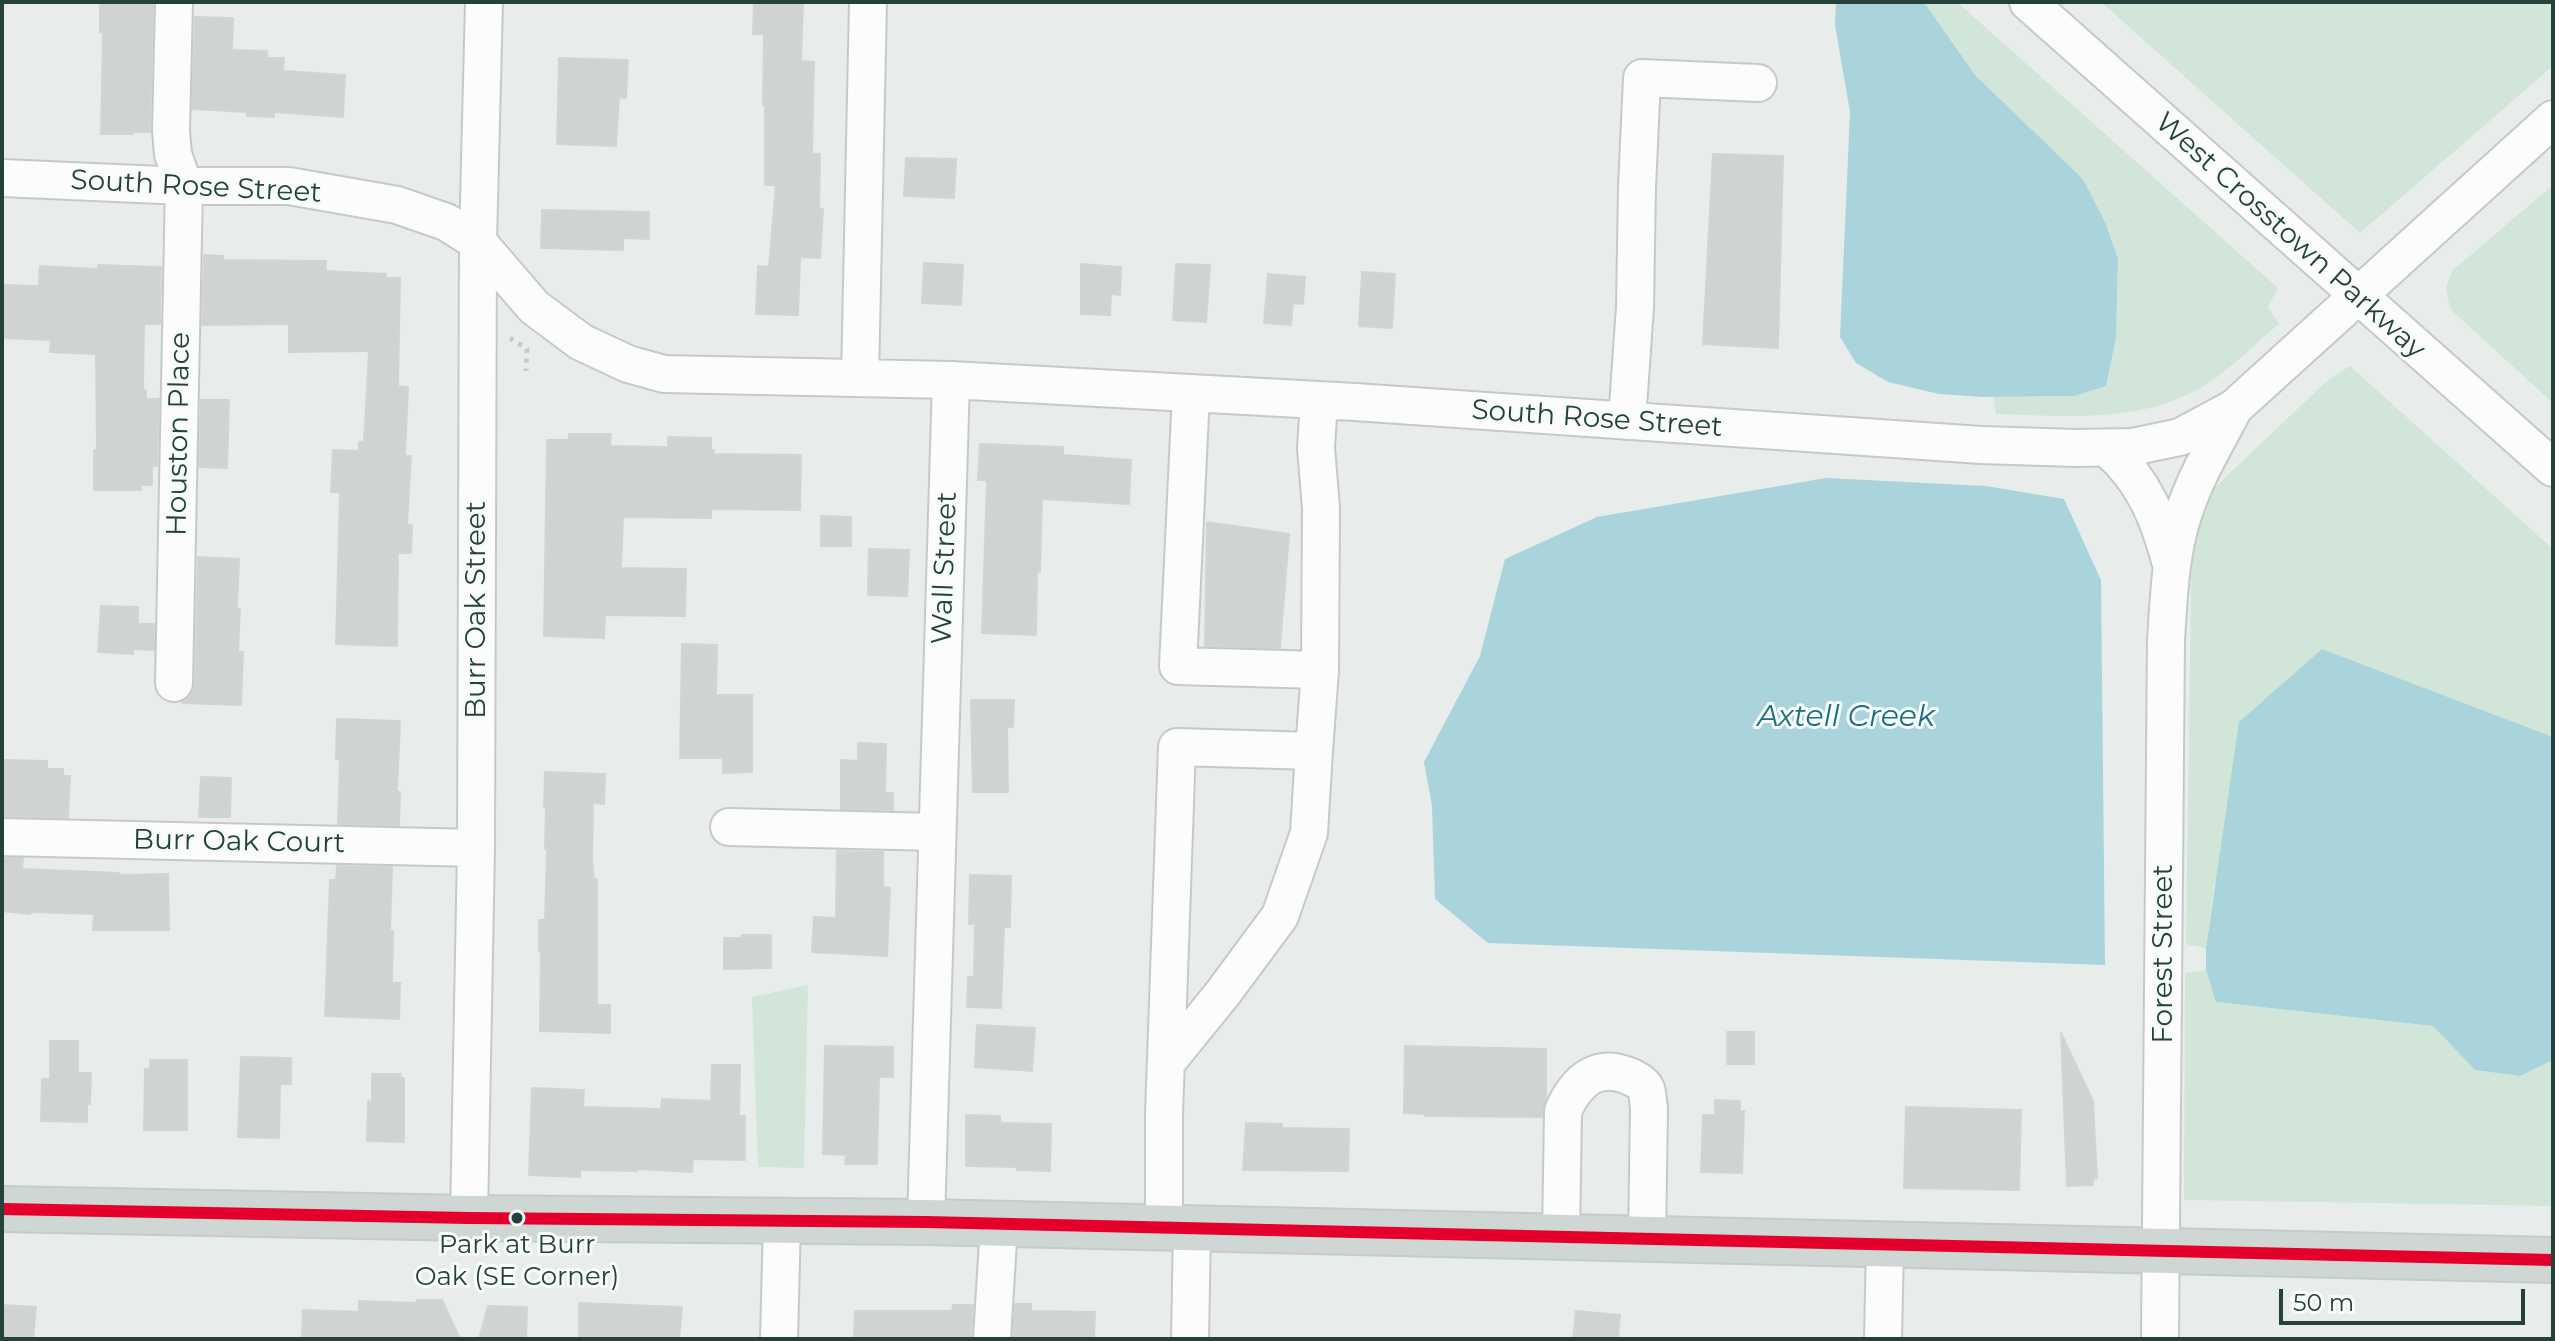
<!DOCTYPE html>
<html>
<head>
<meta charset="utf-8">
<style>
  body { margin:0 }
  #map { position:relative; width:2555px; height:1341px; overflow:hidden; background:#e8edeb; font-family:Montserrat,sans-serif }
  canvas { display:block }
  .frame { position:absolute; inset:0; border:4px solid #24423a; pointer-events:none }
  .scale { position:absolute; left:2279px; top:1289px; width:246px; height:36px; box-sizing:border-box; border:4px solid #24423a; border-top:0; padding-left:10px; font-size:24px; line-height:28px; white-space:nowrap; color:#24423a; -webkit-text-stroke:6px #f7fbf9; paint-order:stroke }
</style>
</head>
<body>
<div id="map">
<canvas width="2555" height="1341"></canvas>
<div class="frame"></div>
<div class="scale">50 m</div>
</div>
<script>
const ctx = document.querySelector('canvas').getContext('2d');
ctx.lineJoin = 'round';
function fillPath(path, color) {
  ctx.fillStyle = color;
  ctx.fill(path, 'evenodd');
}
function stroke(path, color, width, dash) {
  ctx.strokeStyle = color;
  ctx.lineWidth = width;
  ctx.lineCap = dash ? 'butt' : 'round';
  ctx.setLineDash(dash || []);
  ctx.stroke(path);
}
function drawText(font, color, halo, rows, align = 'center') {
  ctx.font = font + ' Montserrat,sans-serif';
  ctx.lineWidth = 6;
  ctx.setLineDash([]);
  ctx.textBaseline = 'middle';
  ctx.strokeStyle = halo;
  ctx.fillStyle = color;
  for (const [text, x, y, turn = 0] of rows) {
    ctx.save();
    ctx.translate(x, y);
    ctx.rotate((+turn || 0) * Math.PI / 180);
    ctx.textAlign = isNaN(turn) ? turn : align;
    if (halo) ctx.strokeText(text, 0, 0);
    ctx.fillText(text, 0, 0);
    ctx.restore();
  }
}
const green = new Path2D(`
  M 1924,2 L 1957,2 L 2278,288 L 2268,307 L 2279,324 C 2257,342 2236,364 2213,380 C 2148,425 2070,416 1996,414 L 1993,397 L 2075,396 L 2106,386 L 2116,338 L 2118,259 L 2106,224 L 2083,179 L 1975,75 Z
  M 2101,2 L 2549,2 L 2553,17 L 2553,66 L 2360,233 Z
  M 2553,185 L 2553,403 L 2450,309 L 2446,287 L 2453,270 Z
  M 2350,366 L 2553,549 L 2553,737 L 2322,649 L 2214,886 L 2206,948 L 2186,944 L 2192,519 L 2206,482 L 2214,488 L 2328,380 Z
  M 2206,970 L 2217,1002 L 2433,1026 L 2475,1070 L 2520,1076 L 2553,1060 L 2553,1206 L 2184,1200 L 2185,973 Z
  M 808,985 L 804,1168 L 758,1167 L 752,997 Z`);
const water = new Path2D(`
  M 1836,2 L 1924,2 L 1975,75 L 2083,179 L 2106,224 L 2118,259 L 2116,338 L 2106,386 L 2075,396 L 1983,397 L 1939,394 L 1888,382 L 1856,363 L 1840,337 L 1850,112 L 1835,25 Z
  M 1826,478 L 1986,486 L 2064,499 L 2101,580 L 2105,965 L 1488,943 L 1435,899 L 1432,806 L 1424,762 L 1480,656 L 1505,559 L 1597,517 Z
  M 2322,649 L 2553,737 L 2553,1060 L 2520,1076 L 2475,1070 L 2433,1026 L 2216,1002 L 2206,970 L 2206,948 L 2239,722 Z`);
const building = new Path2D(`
  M 100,2 L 153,2 L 150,132 L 133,132 L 133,134 L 101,134 L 103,32 L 100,32 Z
  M 754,2 L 803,2 L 801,61 L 814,62 L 812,154 L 820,154 L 819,209 L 823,209 L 820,258 L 800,257 L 798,315 L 756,314 L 758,266 L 769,267 L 776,185 L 765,185 L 765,105 L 763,105 L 764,34 L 753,34 Z
  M 195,17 L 233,18 L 232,50 L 267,51 L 267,58 L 284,58 L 283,71 L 345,75 L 343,117 L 274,112 L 274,117 L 247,116 L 247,112 L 192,109 Z
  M 559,58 L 628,60 L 626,98 L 619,97 L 616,146 L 557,144 Z
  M 1713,154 L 1783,156 L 1778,348 L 1703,344 Z
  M 906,158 L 956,159 L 954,198 L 904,196 Z
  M 542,210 L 649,212 L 649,239 L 623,238 L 623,250 L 541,248 Z
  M 204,255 L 223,256 L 223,260 L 326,261 L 326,271 L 386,274 L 386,278 L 400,278 L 398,386 L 408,387 L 405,456 L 411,456 L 407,525 L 412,525 L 411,553 L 398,553 L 397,646 L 336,644 L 340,492 L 331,492 L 333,450 L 359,451 L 359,442 L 364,442 L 369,351 L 289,352 L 289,324 L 202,325 Z
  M 924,263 L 963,265 L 961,305 L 922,303 Z
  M 1081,264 L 1121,267 L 1120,295 L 1111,294 L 1110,315 L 1081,314 Z
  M 1176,264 L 1210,265 L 1206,322 L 1173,320 Z
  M 98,265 L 161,267 L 160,324 L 144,324 L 143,391 L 146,390 L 146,399 L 159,399 L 157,466 L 152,466 L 152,485 L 141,485 L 141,490 L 94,490 L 94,450 L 97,450 L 96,354 L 50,352 L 51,340 L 2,338 L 2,285 L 39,286 L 40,266 L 98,269 Z
  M 1362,272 L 1395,274 L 1392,328 L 1359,326 Z
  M 1268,274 L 1305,277 L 1303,304 L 1293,303 L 1291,325 L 1264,323 Z
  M 201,400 L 229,400 L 227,468 L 199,467 Z
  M 569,434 L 611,434 L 610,446 L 661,447 L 668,447 L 668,437 L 711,438 L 711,450 L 714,450 L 714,454 L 801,455 L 800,510 L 711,509 L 711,518 L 623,517 L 621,568 L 686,569 L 685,616 L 605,615 L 604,638 L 544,636 L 547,440 L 569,440 Z
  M 980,444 L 1063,447 L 1063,455 L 1131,460 L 1129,504 L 1042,499 L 1040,572 L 1037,572 L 1036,635 L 982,633 L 987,480 L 978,480 Z
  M 821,516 L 851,517 L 851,546 L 821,546 Z
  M 1207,522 L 1289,534 L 1280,648 L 1205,646 Z
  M 869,549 L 909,550 L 907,596 L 868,595 Z
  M 198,557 L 239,559 L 237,609 L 240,609 L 238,652 L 243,652 L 241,705 L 182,703 L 191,694 L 195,683 Z
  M 101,606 L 138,607 L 138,624 L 154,624 L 154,650 L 133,649 L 133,654 L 98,652 Z
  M 682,644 L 717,645 L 716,695 L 752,695 L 752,772 L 723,773 L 723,758 L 680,758 Z
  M 971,700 L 1014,700 L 1013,727 L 1007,727 L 1008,792 L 973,792 Z
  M 337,719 L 400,721 L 397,792 L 400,792 L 399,825 L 338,824 L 340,759 L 336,759 Z
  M 858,743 L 886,744 L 885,793 L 893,793 L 893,810 L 841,809 L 841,760 L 858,761 Z
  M 2,760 L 47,761 L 47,769 L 63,769 L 63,776 L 70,776 L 68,818 L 2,816 Z
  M 545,772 L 605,774 L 604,804 L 593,803 L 592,858 L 594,879 L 597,879 L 597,1005 L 610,1005 L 610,1033 L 540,1031 L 541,951 L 539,951 L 539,920 L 545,920 L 547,849 L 545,849 L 546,807 L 544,807 Z
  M 201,777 L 231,778 L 230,817 L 199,817 Z
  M 837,851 L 883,852 L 883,887 L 890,888 L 887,956 L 812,952 L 814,917 L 836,918 Z
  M 2,858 L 23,858 L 22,869 L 119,873 L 119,875 L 168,874 L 169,930 L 93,930 L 94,914 L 32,912 L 30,914 L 2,911 Z
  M 337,866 L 392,867 L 390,931 L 393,931 L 392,983 L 400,983 L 399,1019 L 325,1016 L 330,880 L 336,880 Z
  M 970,875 L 1011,876 L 1010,927 L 1004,927 L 1001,1008 L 967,1007 L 968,977 L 974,977 L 975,924 L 969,924 Z
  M 742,935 L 771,935 L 771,968 L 724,969 L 724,938 L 742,938 Z
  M 977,1025 L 1035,1028 L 1032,1071 L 975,1067 Z
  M 1727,1032 L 1754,1032 L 1754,1064 L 1727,1064 Z
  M 2061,1033 L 2093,1101 L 2097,1178 L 2093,1179 L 2093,1185 L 2067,1186 Z
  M 50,1041 L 78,1041 L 78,1073 L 91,1073 L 90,1104 L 87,1104 L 87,1122 L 41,1121 L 42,1079 L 50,1079 Z
  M 825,1046 L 893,1047 L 893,1077 L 879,1077 L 877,1164 L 845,1164 L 846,1155 L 823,1154 Z
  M 1405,1046 L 1546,1049 L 1546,1098 L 1542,1117 L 1425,1116 L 1425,1114 L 1404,1113 Z
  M 241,1057 L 291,1058 L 291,1084 L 280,1084 L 279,1138 L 238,1137 Z
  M 150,1060 L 187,1060 L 187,1130 L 144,1130 L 145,1069 L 150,1069 Z
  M 712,1065 L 740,1065 L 739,1116 L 745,1116 L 745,1160 L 693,1159 L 692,1172 L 637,1169 L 637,1171 L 580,1170 L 580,1177 L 529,1175 L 532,1088 L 584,1090 L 583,1107 L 661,1109 L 662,1099 L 711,1101 Z
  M 372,1074 L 401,1074 L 400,1078 L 404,1078 L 404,1142 L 367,1141 L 368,1101 L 372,1103 Z
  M 1715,1100 L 1740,1101 L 1740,1111 L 1744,1111 L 1742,1173 L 1701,1172 L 1703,1115 L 1715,1115 Z
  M 1906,1107 L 2021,1110 L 2019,1190 L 1904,1188 Z
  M 966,1115 L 1000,1116 L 1000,1123 L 1051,1124 L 1050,1171 L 1017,1170 L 1017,1167 L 966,1166 Z
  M 1246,1123 L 1282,1124 L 1282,1128 L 1349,1129 L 1348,1171 L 1243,1170 Z
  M 417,1300 L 442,1300 L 460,1339 L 302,1339 L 303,1310 L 359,1312 L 359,1301 L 417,1303 Z
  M 579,1303 L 682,1307 L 679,1339 L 579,1339 Z
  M 1015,1304 L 1031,1304 L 1031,1311 L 1095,1312 L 1094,1339 L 1013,1339 Z
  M 2,1305 L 36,1307 L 33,1339 L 2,1339 Z
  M 953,1305 L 973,1305 L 971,1339 L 854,1339 L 855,1311 L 952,1311 Z
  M 488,1306 L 527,1307 L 526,1339 L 479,1339 Z
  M 1576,1311 L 1620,1315 L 1618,1339 L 1573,1339 Z`);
const path = new Path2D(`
  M 510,338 L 527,349 L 526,371`);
const minor = new Path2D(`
  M 174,2 L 171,131 L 173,154 L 184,186 L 174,683
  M 2028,2 L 2553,468
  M 2,178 L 184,186 L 289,186 L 397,205 L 446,222 L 478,242 L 534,307 L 581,342 L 628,364 L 664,374 L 951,380 L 1355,402 L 1981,445 L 2076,448 L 2132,447 L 2180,437 L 2234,408 L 2553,119
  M 860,378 L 868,2
  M 1319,400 L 1316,448 L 1321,508 L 1320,670
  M 1627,421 L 1635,307 L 1637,187 L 1642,78 L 1758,83
  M 2108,449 C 2144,480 2159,519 2171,564
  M 729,827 L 937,832
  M 2,837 L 476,848
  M 1167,1062 L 1223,993 L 1280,916 L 1309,833 L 1314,751
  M 469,1218 L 476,848 L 478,242 L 484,2
  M 926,1222 L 951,380
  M 1164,1228 L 1164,1114 L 1177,747 L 1314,751 L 1320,670 L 1178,666 L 1191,393
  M 1561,1237 L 1563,1111 C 1575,1084 1594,1063 1626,1075 C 1633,1078 1643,1082 1646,1089 C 1648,1094 1648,1103 1649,1108 L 1647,1239
  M 779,1339 L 782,1221
  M 992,1339 L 999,1224
  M 1190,1339 L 1192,1229
  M 1883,1339 L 1885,1245
  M 2160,1339 L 2166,639 C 2169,598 2170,555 2183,515 C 2195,477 2216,443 2234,408`);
const major = new Path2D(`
  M 2,1209 L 469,1218 L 926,1222 L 2553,1260`);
const bus1 = new Path2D(`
  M 2,1209 L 469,1218 L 926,1222 L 2553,1260`);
const markers = [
  [517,1218,7,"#24423a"]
];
const busNames = [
  ["Park at Burr",517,1245],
  ["Oak (SE Corner)",517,1277]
];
const streetNames = [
  ["South Rose Street",196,187,3],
  ["West Crosstown Parkway",2290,236,42],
  ["South Rose Street",1597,419,4],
  ["Houston Place",179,434,-89],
  ["Wall Street",945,568,-88],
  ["Burr Oak Street",477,610,-90],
  ["Burr Oak Court",239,842,1],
  ["Forest Street",2164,954,-90]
];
const waterNames = [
  ["Axtell Creek",1846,717]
];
fillPath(green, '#d1e6d8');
fillPath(water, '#a9d4db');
fillPath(building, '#cfd4d2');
stroke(building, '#d1d6d4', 2);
stroke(minor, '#c5cac8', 40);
stroke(major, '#c3ccc9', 48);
stroke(path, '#c3ccca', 5, [4, 6]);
stroke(minor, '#fcfcfc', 36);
stroke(major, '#cfd7d5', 44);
stroke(bus1, '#e4002b', 12);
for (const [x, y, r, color] of markers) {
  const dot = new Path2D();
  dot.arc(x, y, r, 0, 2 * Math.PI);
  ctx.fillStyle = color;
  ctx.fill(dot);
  stroke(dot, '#f7fbf9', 3);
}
drawText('26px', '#24423a', '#f7fbf9', busNames);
drawText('28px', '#24423a', '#f7fbf9', streetNames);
drawText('italic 30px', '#1c6f80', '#f7fbf9', waterNames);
</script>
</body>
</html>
